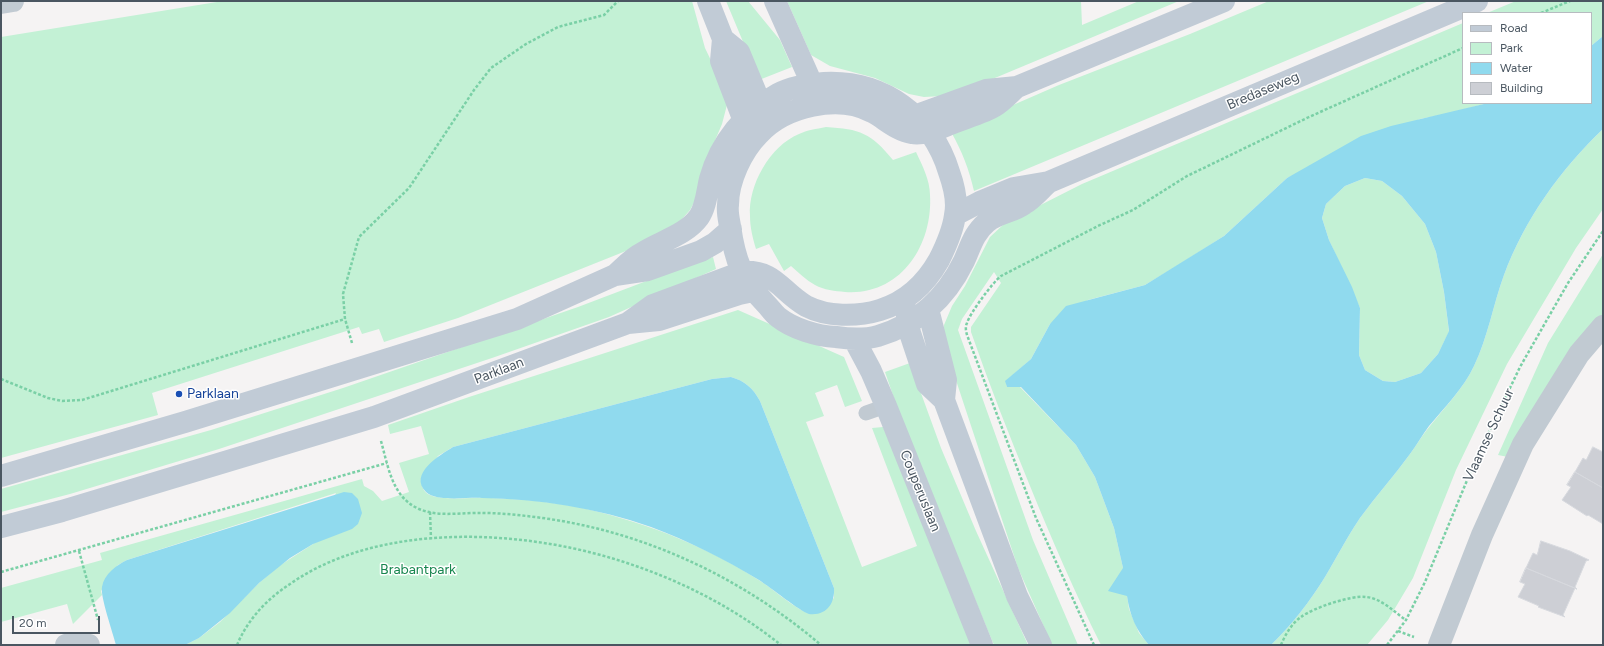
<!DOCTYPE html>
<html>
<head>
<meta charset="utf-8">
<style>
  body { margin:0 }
  #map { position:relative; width:1604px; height:646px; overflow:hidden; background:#f5f3f3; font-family:Figtree,sans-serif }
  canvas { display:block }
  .frame { position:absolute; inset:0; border:2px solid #4a5661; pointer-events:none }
  .legend { position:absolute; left:1462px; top:12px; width:130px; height:92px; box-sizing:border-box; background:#fff; border:1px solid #b7bbc0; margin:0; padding:5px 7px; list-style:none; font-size:12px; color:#4a5661 }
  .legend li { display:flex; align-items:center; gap:8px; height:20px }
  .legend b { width:20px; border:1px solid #b7bbc0 }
  .scale { position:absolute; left:12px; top:616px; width:88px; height:18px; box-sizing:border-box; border:2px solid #4a5661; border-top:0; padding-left:5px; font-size:12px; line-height:14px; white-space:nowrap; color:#4a5661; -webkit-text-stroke:3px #fff; paint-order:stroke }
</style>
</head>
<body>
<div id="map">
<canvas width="1604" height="646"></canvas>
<div class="frame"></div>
<ul class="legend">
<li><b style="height:5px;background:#c1cbd6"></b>Road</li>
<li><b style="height:11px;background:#c3f1d5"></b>Park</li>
<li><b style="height:11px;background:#90daee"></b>Water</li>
<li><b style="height:11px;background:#cdcfd5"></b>Building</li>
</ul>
<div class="scale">20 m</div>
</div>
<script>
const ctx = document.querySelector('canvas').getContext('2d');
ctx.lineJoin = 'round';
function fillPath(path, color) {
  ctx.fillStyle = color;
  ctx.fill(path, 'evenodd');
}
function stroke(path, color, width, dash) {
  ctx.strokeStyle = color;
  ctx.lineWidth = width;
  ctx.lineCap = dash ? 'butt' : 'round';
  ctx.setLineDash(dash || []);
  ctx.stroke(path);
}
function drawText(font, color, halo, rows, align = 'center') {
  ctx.font = font + ' Figtree,sans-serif';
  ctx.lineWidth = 3;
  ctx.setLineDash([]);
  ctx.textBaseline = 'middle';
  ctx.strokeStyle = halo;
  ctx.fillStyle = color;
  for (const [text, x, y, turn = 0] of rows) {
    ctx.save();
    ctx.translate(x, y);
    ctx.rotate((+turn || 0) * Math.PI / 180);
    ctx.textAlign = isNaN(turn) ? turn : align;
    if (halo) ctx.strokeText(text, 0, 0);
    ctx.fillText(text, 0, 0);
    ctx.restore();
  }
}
const green = new Path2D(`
  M 223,1 L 692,1 L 705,48 L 719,77 L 727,105 L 722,124 L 714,143 L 697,197 L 690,210 L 675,227 L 631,249 L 458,318 L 384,342 L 379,329 L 362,334 L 359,327 L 152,393 L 158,415 L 1,458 L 1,37 Z
  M 726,1 L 748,1 L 780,40 L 792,67 L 759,80 Z
  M 787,1 L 1081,1 L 1082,25 L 1139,1 L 1179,1 L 971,88 L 942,96 L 924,97 L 909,94 L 875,78 L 830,66 L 811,55 Z
  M 1269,1 L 1429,1 L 974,191 C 969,169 962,151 951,132 L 1059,85 L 1190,34 Z
  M 1516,1 L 1603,1 L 1603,36 L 1591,46 L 1591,13 L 1487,13 Z
  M 1463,23 L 1463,103 L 1488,103 L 1446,114 L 1420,119 L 1287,178 L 1224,236 L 1180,264 L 1145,285 L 1088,300 L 1050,324 L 1031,359 L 1006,381 L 1007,387 L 1020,387 L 1076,445 L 1095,477 L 1114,528 L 1123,568 L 1129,609 L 1139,633 L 1149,645 L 1101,645 C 1075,593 1052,540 1030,486 C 1009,435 989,384 971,332 L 971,327 L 1001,283 L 994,272 L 962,319 L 958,330 L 1033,540 L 1078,645 L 1052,645 L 1018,568 L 944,344 L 944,325 L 952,306 L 965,286 L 990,237 L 1005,223 L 1082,184 Z
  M 826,127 C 860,129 871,133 893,160 L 916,152 C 922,165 930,180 930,195 C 933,246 900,296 845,292 C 835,291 824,290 815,285 C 806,280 799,273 791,266 L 784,271 L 769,244 L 756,249 C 753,239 750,228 750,216 C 748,185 770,146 799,134 C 807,130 816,129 826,127 Z
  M 1603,129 L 1603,209 L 1576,248 L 1507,364 L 1456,470 L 1413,578 L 1388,620 L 1367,645 L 1271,645 C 1290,627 1311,600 1325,577 C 1337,557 1347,537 1360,518 C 1376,496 1394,476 1410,454 C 1417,445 1422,435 1430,426 C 1445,407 1463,389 1474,366 C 1488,337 1493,305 1504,275 C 1525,219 1560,170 1603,129 Z
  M 1365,178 L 1382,181 L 1402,196 L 1425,224 L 1436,252 L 1444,292 L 1449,332 L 1438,354 L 1421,373 L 1395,382 L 1383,381 L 1365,370 L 1359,355 L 1360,308 L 1329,240 L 1322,218 L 1326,204 L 1345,186 Z
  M 1603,254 L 1603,322 L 1508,457 L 1498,455 L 1548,343 Z
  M 713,257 L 716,269 L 609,317 L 492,358 L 219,449 L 70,494 L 1,512 L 1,489 L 211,430 L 343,388 L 578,307 L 657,277 Z
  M 738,310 L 844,357 L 862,401 L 845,407 L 837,385 L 815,393 L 824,416 L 806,422 L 862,567 L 917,546 L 872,428 L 883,427 L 975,645 L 185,645 L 199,638 L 220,622 L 259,583 L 279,566 L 313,544 L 336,493 L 127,560 L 118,565 L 101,591 L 102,595 L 73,624 L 67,604 L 1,622 L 1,588 L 102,560 L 100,553 L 362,479 L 364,486 L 373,491 L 382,501 L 409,492 L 399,463 L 429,454 L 421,426 L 390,434 L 388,425 L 469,397 ZM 731,377 C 745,381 753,388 760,401 L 834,588 L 834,598 L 813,614 C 802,614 776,592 765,584 C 711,548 650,524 587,509 C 556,502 522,499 491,498 C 476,497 443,501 430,495 C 424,493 422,487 421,481 L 438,456 L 453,447 L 712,379 Z
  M 910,363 L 941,448 L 976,531 L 1028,645 L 994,645 L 988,631 L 900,416 L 885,372 Z`);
const water = new Path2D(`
  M 1603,36 L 1603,129 C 1560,170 1525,219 1504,275 C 1493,305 1488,337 1474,366 C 1463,389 1445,407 1429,426 C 1422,435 1417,445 1410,454 C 1394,476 1376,496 1360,518 C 1347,537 1337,557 1325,577 C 1311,600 1290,627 1271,645 L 1149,645 C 1136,630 1130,616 1127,596 L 1108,591 L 1123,568 L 1114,528 L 1095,477 L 1076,445 L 1021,387 L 1007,387 L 1005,381 L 1031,359 L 1050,324 L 1066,306 L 1145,285 L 1224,236 L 1287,178 L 1361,136 L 1391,126 L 1488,103 L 1591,103 L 1591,46 ZM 1365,178 L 1382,181 L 1402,196 L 1425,224 L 1436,252 L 1444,292 L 1449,331 L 1438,354 L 1421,373 L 1395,382 L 1383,381 L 1365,370 L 1359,355 L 1360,308 L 1352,287 L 1329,240 L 1322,218 L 1326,204 L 1345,186 Z
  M 731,377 C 745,381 753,388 760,401 L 834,588 C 835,603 827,616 809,614 C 801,612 770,587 759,580 C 724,559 689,541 651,527 C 597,508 539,499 482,498 C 467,497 436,502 426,492 C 408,474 440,455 453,447 L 712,379 Z
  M 344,492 L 352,493 L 358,499 L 362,513 L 358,524 L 352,529 L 313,544 L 290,558 L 259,583 L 230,613 L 199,638 L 185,645 L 116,645 C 113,633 100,596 102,587 C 104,574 117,565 127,560 Z`);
const building = new Path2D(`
  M 1593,447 L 1603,452 L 1603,488 L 1575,472 L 1583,458 L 1586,460 Z
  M 1575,472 L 1603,488 L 1603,524 L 1588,515 L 1587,516 L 1562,500 L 1571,487 L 1567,485 Z
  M 1541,541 L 1570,551 L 1589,560 L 1586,561 L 1575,587 L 1577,589 L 1526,568 L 1533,553 L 1537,555 Z
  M 1526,568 L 1577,589 L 1575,588 L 1563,615 L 1565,617 L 1538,607 L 1539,606 L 1518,597 L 1525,584 L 1520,582 Z`);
const path = new Path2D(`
  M 1541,13 L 1570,1
  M 352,343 L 345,319 L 343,294 L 359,237 L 409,188 L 474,90 L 491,68 L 526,44 L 558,27 L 604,15 L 618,1
  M 1,379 L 48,398 L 62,401 L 82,400 L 345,319
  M 381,441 C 388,466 392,496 417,508 C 437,518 462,512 483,513 C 501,513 518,515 535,517 C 641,530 740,576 821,645
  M 430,512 L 431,539
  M 79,551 L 98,620
  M 1,572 L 387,463
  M 1398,631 L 1414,637
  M 237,645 C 248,619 267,599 290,584 C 377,523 514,529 611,558 C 672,576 731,605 781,645
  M 1094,645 L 1036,518 L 967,335 C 966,331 965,327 967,323 C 970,313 993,282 1001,276 L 1098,226 L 1133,210 L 1187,176 L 1212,164 L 1309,117 L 1463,48
  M 1281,645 C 1285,635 1292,623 1301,617 C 1313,608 1351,595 1366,597 C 1381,598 1394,612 1406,620
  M 1387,645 L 1406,620 L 1425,582 L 1475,461 L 1520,367 L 1568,283 L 1603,231`);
const lane = new Path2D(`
  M 866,413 L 886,406`);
const street = new Path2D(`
  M 1,3 L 13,1
  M 66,645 L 72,643 L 89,645
  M 1439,645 L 1482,535 L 1523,444 L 1579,354 L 1603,326`);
const secondary = new Path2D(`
  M 708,1 L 723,39 L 721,61 L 744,121
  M 775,1 L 812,84
  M 723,39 L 739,52 L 761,105 L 765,119
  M 1017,87 C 1010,93 1003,101 995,106 C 984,113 962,119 948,125 C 942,127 935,131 929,132 C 924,133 917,134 912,133 C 897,131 884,118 872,112 C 838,94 785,106 759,134 C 742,151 728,181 728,205 C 727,212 729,220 730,226 C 735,261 742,279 766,304 C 770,308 773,313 778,317 C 793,329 817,336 836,337 C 850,339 864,340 878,336 C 918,324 946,298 964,261 C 971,246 973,234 987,222 C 998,213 1013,212 1024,204 C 1033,199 1041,189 1049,182
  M 914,116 L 986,90 L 1017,87 L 1224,1
  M 955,215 L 980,202 L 1014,188 L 1049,182 L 1477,1
  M 615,275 C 623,268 632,258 642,253 C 661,241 686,235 699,217 C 706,207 707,191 710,179 C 720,143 745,112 778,94 C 791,87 809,84 824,83 C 883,80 932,116 949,172 C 954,186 958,201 955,215 C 953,231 946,246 939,260 C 926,283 906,302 880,310 C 857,317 827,317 806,306 C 780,291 776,270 742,272 L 653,305 L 628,323
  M 928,309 L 946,380 L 944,400 L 1017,596 L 1041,645
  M 906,310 L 910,333 L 927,384 L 944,400
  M 854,339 L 871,371 L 886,406 L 982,645
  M 1,476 L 185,422 L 517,319 L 615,275 L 648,270 L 701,251 L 715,243 L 731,229
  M 1,527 L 62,511 L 374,417 L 628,323 L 659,320 L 739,294 L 753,291`);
const markers = [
  [179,394,4,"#1a4fb4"]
];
const streetNames = [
  ["Bredaseweg",1263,91,-23],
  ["Parklaan",499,371,-21],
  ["Vlaamse Schuur",1489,435,-65],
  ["Couperuslaan",920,491,68]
];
const transitNames = [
  ["Parklaan",187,394]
];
const parkNames = [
  ["Brabantpark",418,570]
];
fillPath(green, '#c3f1d5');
fillPath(water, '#90daee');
fillPath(building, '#cdcfd5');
stroke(building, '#d7d9de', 1);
stroke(path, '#7ad0a6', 2.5, [3, 2]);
stroke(lane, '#c1cad2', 15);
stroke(street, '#c1cad2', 22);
stroke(secondary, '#c1cbd6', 22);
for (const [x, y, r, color] of markers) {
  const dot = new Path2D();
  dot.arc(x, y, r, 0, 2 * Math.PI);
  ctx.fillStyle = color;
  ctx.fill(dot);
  stroke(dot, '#fff', 1.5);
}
drawText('14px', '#4a5661', '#fff', streetNames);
drawText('14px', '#164399', '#fff', transitNames, 'left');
drawText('14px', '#17864f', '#fff', parkNames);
</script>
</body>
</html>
